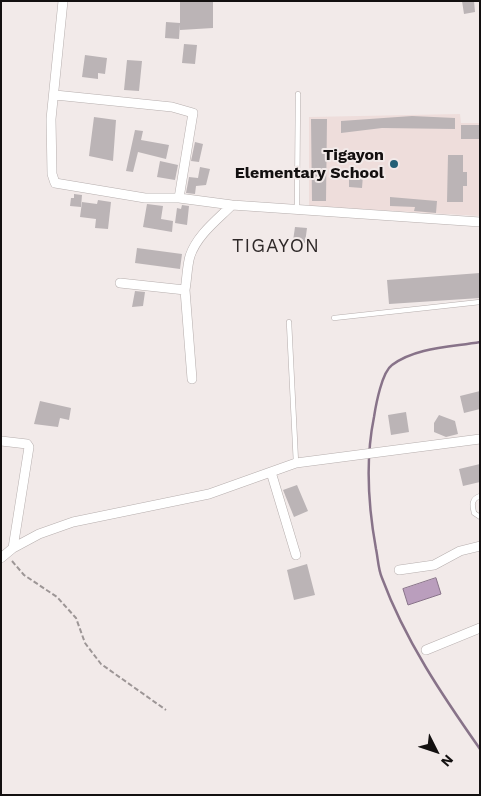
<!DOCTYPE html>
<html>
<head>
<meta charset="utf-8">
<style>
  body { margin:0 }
  #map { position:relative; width:481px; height:796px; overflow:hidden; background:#f2eae9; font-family:"Work Sans",sans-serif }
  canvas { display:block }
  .frame { position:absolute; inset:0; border:2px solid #131010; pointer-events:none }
  .north { position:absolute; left:411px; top:726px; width:50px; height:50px; -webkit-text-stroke:4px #f2eae9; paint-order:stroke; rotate:131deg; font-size:14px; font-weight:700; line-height:20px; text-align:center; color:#131010 }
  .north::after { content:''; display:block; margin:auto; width:18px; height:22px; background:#131010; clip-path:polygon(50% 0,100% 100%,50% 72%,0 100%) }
</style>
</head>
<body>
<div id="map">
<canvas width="481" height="796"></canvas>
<div class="frame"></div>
<div class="north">N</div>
</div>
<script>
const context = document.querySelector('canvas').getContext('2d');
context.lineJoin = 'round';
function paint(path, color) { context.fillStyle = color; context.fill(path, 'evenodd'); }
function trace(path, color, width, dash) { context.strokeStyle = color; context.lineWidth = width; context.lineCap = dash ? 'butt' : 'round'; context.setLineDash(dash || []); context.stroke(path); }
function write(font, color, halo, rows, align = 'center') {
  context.font = font + ' "Work Sans",sans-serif'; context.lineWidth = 4; context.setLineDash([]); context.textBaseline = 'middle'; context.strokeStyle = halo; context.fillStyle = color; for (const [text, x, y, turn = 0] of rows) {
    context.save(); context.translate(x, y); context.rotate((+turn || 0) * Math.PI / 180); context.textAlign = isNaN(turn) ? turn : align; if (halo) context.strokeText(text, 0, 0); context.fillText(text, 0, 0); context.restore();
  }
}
const built = new Path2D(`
  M460 114 461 123H480V216L309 206V117Z`);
const water = new Path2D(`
  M436 578 441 594 408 605 403 589Z`);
const stream = new Path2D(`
  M480 342C452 347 416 347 392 365 382 372 376 404 374 417 365 461 368 505 376 549 378 558 378 569 382 578 405 640 442 695 480 749`);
const building = new Path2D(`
  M180 1H213V28L180 30V24L179 39 165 38 166 22 180 23Z
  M462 1H474L475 12 464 14Z
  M184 44 197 45 195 64 182 63Z
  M85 55 107 58 105 74 98 73V79L82 77Z
  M127 60 142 61 139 91 124 90Z
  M412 116 455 118V129L382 128 341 133V121Z
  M94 117 116 120 113 161 89 156Z
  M311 119H327L326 201H312Z
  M461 125H480V139H461Z
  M135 130 143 131 141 140 169 145 166 159 138 152 133 172 126 171Z
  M195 142 203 144 199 162 191 161Z
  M448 155H463V172H467V186H463V202H447Z
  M160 161 178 165 175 180 157 177Z
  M200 167 210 169 206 185 196 186 195 194 186 193 189 177 198 178Z
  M349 175H363L362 188 349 187Z
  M74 194 82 195 81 207 70 206 71 198H74Z
  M390 197 437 201 436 213 414 211 415 207 390 206Z
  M98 200 111 202 108 229 95 228 96 219 80 217 82 202 97 204Z
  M147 204 163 206 161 219 173 221 172 232 143 227Z
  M182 205 189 206 187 225 175 223 177 208 181 209Z
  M295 227 307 228 305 243 293 241Z
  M137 248 182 254 180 269 135 263Z
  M480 273V298L389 304 387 280Z
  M135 291 145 292 143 306 132 307Z
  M480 391V409L464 413 460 396Z
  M40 401 71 408 69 420 60 418 58 427 34 424Z
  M406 412 409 432 391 435 388 415Z
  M439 415 455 421 458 434 446 437 434 432V423Z
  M480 464V482L463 486 459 469Z
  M297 485 308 511 294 517 283 490Z
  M307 564 315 595 294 600 287 570Z`);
const path = new Path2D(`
  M12 561 24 575 57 597 76 618 85 643 101 664 166 710`);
const lane = new Path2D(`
  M297 208 298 94
  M334 318 480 302
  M289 322 296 463
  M480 496C471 499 472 505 474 513L480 517`);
const street = new Path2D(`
  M63 1 51 119 52 174 55 183 145 198H179L232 205 480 222
  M55 95 172 107 193 113 179 198
  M120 283 185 290C187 279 187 266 190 256 197 235 217 220 232 205
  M185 290 192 379
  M1 441 27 444 29 447 13 548
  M271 472 296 555
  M1 558 13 548 39 534 73 522 209 494 296 463 480 439
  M399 570 434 565 460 551 480 546
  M426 650 480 628`);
const markers = [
  [394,164,5,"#236077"]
];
const poiNames = [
  ["Tigayon",384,155],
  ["Elementary School",384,173]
];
const quarterNames = [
  ["TIGAYON",276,246]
];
paint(built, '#eedddb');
paint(water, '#ba9ebd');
trace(water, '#887389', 1);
trace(stream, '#887389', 2.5);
paint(building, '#bbb4b6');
trace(lane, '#b6aead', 5.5);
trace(street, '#b6aead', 10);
trace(path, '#9d9696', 2, [5, 2.5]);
trace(lane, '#fff', 4.5);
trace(street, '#fff', 9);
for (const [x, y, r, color] of markers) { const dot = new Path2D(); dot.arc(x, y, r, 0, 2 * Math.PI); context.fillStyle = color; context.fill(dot); trace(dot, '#f2eae9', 2); }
write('bold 16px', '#131010', '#f2eae9', poiNames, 'right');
context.letterSpacing = '1px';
write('19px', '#2e2828', '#f2eae9', quarterNames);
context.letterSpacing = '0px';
</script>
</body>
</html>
